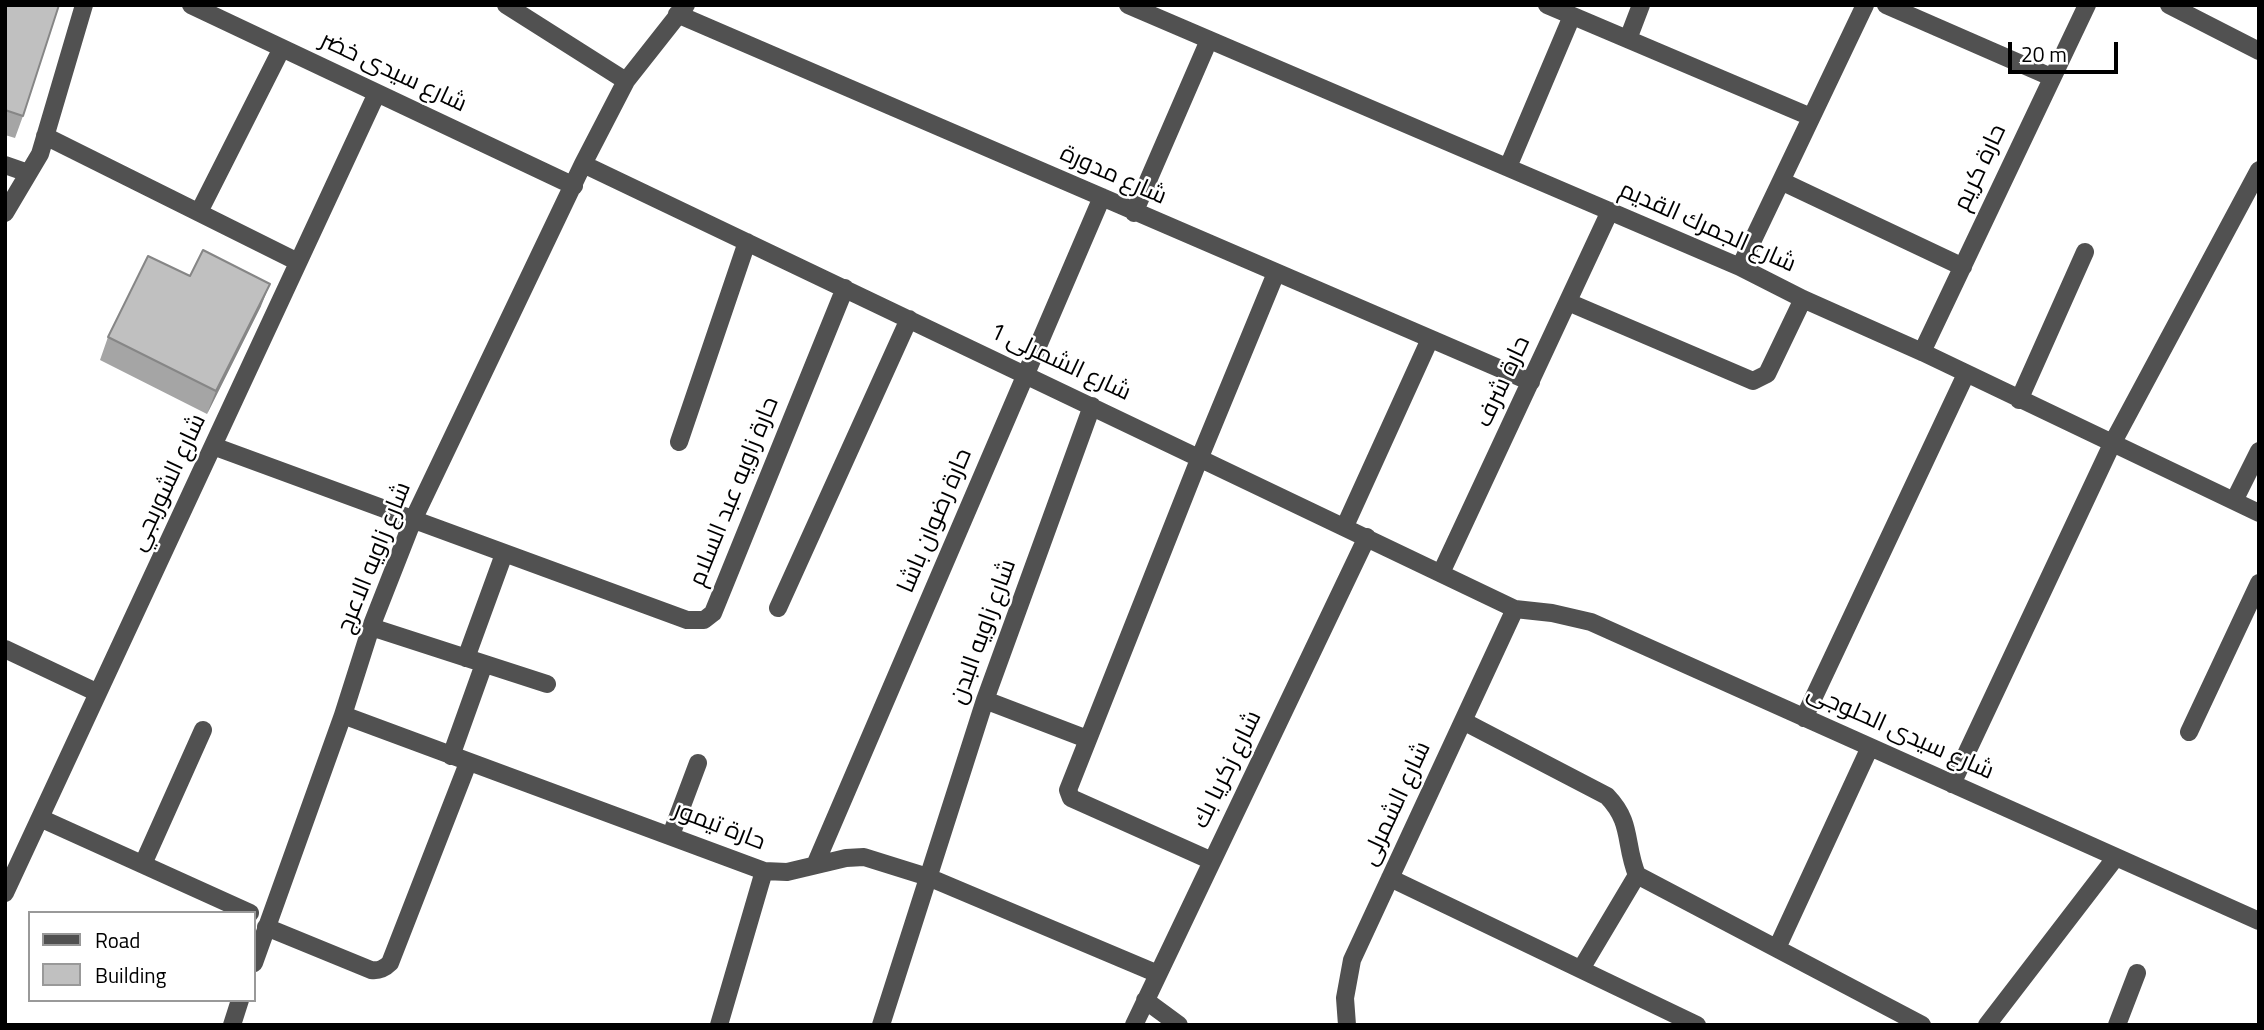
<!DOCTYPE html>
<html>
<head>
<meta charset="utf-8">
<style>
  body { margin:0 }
  #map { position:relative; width:2264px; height:1030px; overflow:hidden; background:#fff; font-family:"Titillium Web",sans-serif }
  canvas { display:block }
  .frame { position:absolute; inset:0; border:7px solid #000; pointer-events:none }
  .legend { position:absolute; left:28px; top:911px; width:228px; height:91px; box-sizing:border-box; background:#fff; border:2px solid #999; margin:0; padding:9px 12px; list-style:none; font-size:21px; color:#000 }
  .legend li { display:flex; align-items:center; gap:14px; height:35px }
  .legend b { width:35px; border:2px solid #999 }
  .scale { position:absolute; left:2008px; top:42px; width:110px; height:32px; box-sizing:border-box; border:4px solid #000; border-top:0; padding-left:9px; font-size:21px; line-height:24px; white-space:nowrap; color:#000; -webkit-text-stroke:5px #fff; paint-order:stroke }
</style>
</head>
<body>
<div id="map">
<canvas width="2264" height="1030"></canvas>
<div class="frame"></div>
<ul class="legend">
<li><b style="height:9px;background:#515151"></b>Road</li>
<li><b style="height:19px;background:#c0c0c0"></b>Building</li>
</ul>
<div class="scale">20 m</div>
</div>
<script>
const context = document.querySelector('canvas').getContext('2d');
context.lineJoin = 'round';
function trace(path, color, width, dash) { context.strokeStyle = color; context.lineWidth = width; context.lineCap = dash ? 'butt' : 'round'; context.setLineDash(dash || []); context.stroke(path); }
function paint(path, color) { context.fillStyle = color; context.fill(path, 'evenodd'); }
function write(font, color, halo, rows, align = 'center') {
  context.font = font + ' "Titillium Web",Cairo,sans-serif'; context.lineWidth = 5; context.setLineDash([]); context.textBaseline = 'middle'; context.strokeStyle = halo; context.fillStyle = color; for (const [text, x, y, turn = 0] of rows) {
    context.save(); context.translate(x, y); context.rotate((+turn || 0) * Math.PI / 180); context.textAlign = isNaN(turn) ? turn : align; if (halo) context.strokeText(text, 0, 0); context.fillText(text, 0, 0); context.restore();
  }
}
const minor = new Path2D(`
  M191 5 574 186
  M506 5 626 81
  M1128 5 1740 267 1803 299 1922 352 2259 513
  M1547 5 1811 117
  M1886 5 2051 77
  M2169 5 2259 51
  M677 14 1531 382
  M1628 39 1641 5
  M45 136 298 262
  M583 164 1515 609 1552 613 1591 622 2259 921
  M5 165 28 173
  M1508 167 1572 16
  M1781 181 1963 267
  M199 212 282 48
  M5 213 40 154 84 5
  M1134 213 1209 40
  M1740 267 1865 5
  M1568 302 1753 381 1767 374 1803 299
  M1922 352 2087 5
  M2019 400 2085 252
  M679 442 747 242
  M213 446 687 620H704L713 613 845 288
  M2234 501 2259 451
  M1345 526 1430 339
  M1441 573 1610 211
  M778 608 909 319
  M371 627 547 684
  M5 649 98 693
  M466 658 504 554
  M985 700 1087 739
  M343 715 764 871 787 872 846 858 864 857 928 877 1158 974
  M1804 718 1966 374
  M1463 721 1607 796C1633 823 1624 843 1637 875L1922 1025
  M2189 732 2259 583
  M451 756 484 664
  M1952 784 2112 444 2259 170
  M40 818 250 913
  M671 835 698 763
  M1212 861 1071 798 1068 790 1200 457 1276 273
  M143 864 203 730
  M815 865 1102 197
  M1390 878 1697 1025
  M5 893 377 93
  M266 927 371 970C379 971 384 969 390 963L468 763
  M1777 948 1870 747
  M254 963 343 715 371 627 413 520 583 164 626 81 686 5
  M1581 969 1637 875
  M1145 1000 1179 1025
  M232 1025 240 1000
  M719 1025 764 871
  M881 1025 985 700 1092 406
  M1134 1025 1367 537
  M1347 1025 1345 998 1352 960 1515 609
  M1987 1025 2116 857
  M2117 1025 2137 973`);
const wall = new Path2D(`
  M5 5 23 116 15 138 5 135Z
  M190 276 261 306 207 414 100 360 108 337Z`);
const shadedWall = new Path2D(`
  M270 284 261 306 207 414 216 391Z`);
const building = new Path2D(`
  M5 5H59L23 116 5 110Z
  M203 250 270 284 216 391 108 337 148 256 190 276Z`);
const streetNames = [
  ["شارع سيدى خضر",393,73,25],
  ["حارة كريم",1981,168,-65],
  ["شارع مدورة",1113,176,24],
  ["شارع الجمرك القديم",1707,228,24],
  ["شارع الشمرلى 1",1060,363,25],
  ["حارة شرف",1504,382,-65],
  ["شارع الشوربجي",169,483,-65],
  ["حارة زاويه عبد السلام",735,492,-68],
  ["حارة رضوان باشا",936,521,-67],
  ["شارع زاويه الاعرج",375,558,-68],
  ["شارع زاويه البدن",984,632,-70],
  ["شارع سيدى الحلوجى",1900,733,24],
  ["شارع زكريا بك",1228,770,-64],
  ["شارع الشمرلى",1397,804,-65],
  ["حارة تيمور",719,827,21]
];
trace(minor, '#515151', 18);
paint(wall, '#a5a5a5');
paint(shadedWall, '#868686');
paint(building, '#c0c0c0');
trace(building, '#868686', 2);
write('24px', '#000', '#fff', streetNames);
</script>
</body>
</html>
